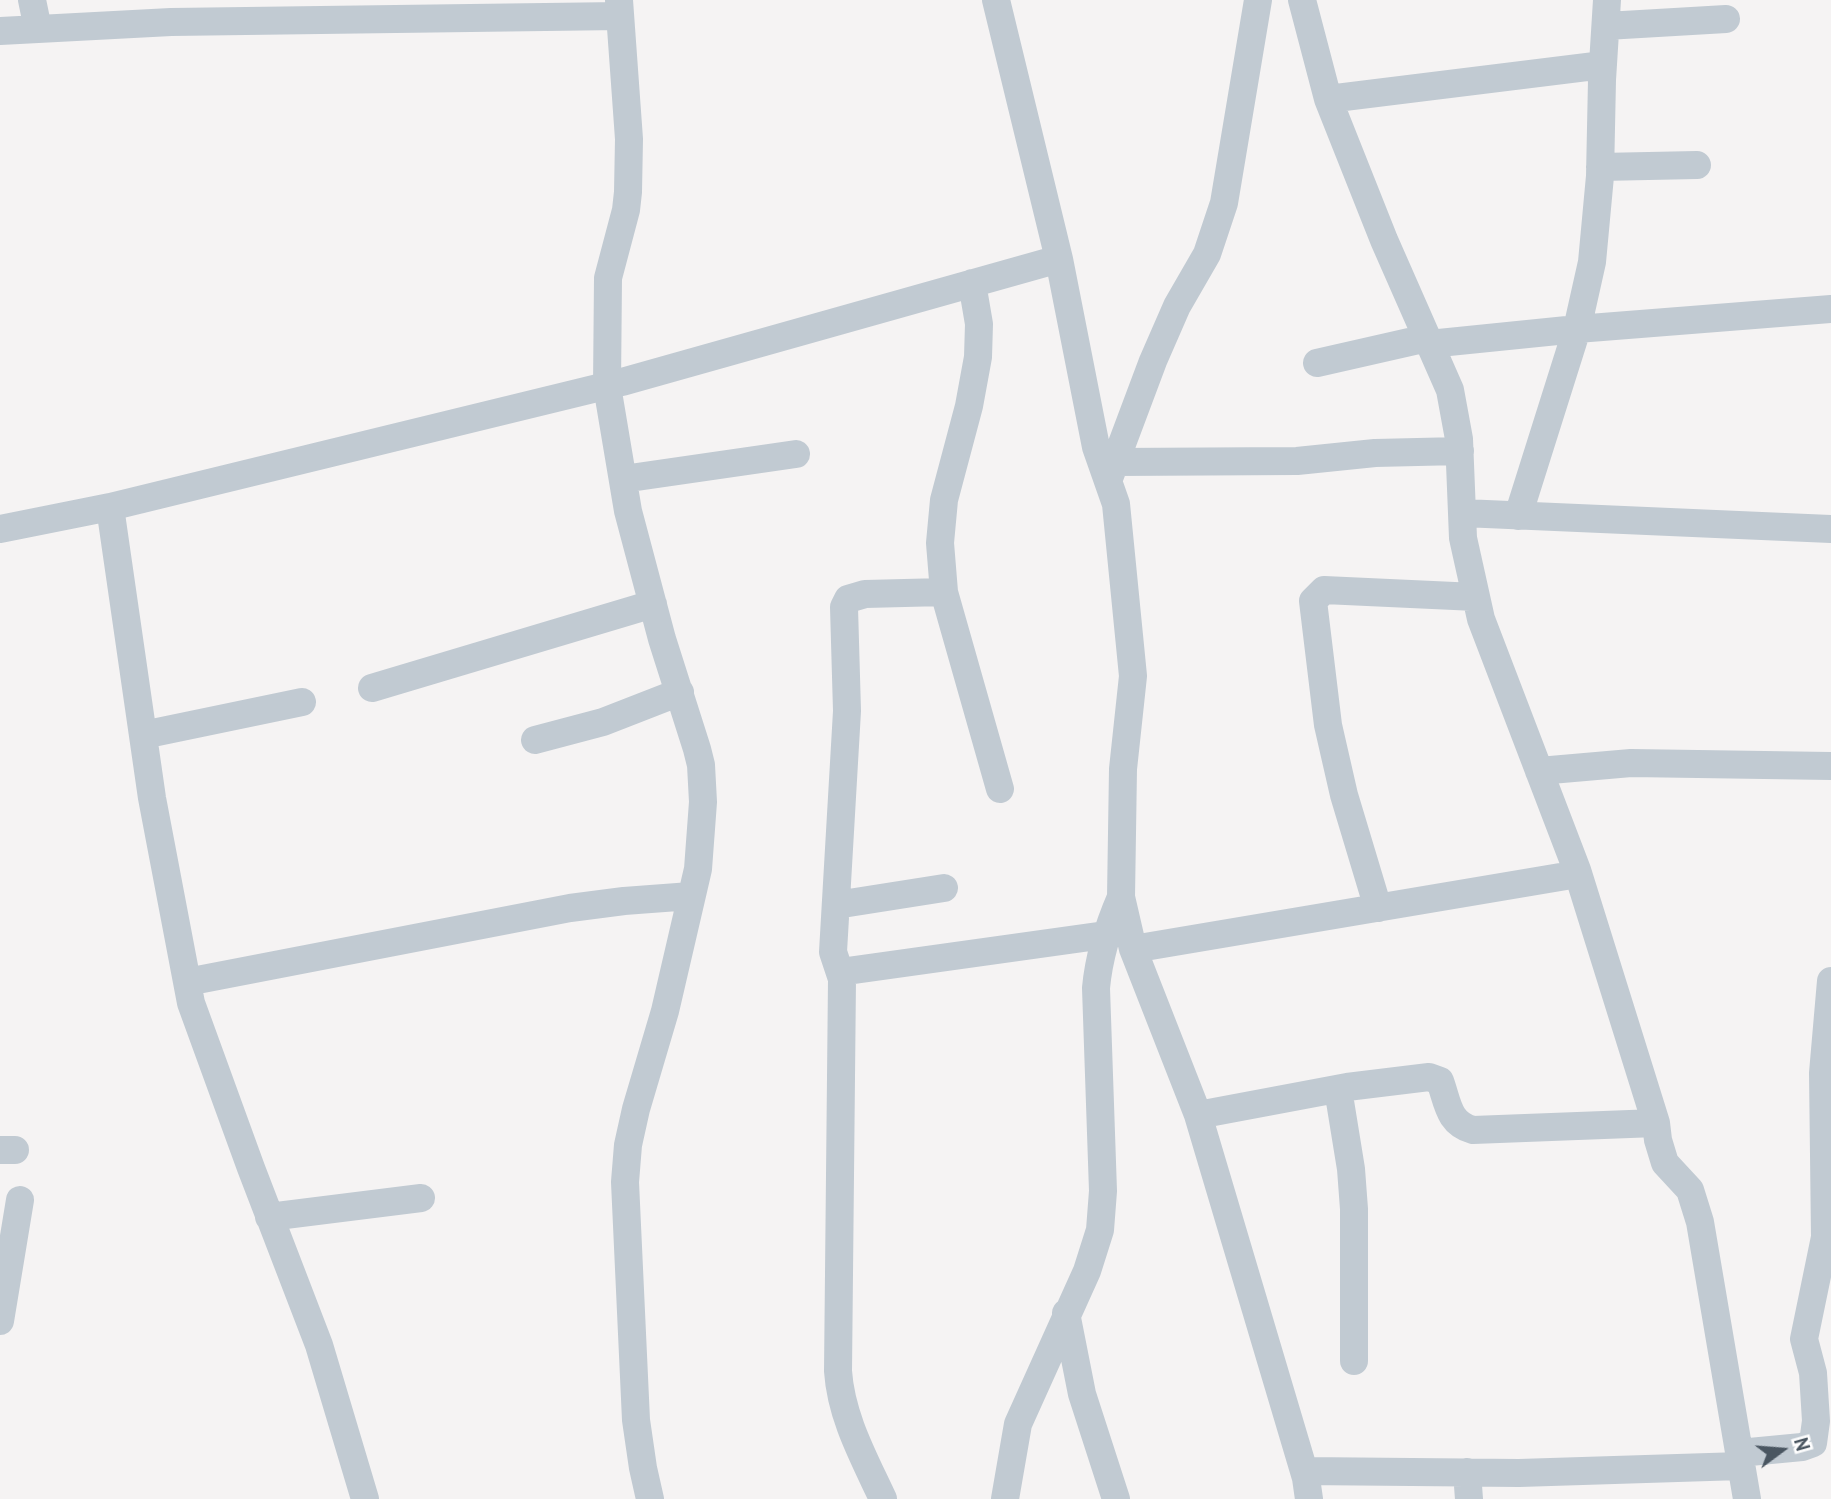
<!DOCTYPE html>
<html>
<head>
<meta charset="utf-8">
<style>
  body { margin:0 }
  #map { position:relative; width:1831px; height:1499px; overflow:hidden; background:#f5f3f3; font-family:"PT Sans",sans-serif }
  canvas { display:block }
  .north { position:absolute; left:1747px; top:1415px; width:70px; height:70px; -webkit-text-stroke:5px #fff; paint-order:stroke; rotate:74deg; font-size:19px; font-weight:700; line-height:28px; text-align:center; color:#4a5661 }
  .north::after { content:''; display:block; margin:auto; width:24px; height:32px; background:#4a5661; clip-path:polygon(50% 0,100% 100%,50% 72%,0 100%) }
</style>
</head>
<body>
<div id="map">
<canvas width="1831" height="1499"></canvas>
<div class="north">N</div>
</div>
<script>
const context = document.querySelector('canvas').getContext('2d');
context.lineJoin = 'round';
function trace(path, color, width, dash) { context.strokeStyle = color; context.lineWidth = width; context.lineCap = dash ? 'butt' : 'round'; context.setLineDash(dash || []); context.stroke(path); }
const minor = new Path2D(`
  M32 0 38 29
  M619 0 629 139 628 192 626 210 608 278 607 386 628 511 662 639 697 749 701 765 703 802 698 869 665 1011 636 1109 628 1145 625 1182 636 1420 643 1468 650 1499
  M996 0 1059 259 1096 447 1116 504 1133 676 1123 769 1121 897 1133 949 1198 1115 1306 1478 1309 1499
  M1302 0 1328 99 1384 240 1450 390 1459 439 1463 538 1481 619 1577 870 1656 1123 1658 1140 1665 1163 1690 1190 1700 1222 1747 1499
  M1606 26 1726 19
  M0 31 171 22 620 16
  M1328 99 1603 65
  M1600 167 1697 165
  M972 283 979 324 978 357 969 406 944 500 940 543 944 592 1000 789
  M1429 344 1577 329 1831 309
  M1317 363 1427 338
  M1115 462 1297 461 1375 453 1460 451
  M623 479 796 454
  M1108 481 1153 361 1177 306 1207 254 1224 203 1258 0
  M110 507 152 798 191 1003 251 1168 319 1345 365 1499
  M1463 513 1831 529
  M1518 516 1577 329 1592 262 1600 176 1602 80 1607 0
  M0 529 110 507 622 382 1059 259
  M372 688 653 604
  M143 735 302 702
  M535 740 603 722 680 692
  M1539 771 1631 763 1831 766
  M836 905 944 888
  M1378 908 1344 795 1328 725 1313 601 1324 590 1476 597
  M1133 949 1578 874
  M840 972 1105 935
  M187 982 570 908 624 901 691 896
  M1338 1089 1351 1169 1354 1209V1361
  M1198 1115 1347 1087 1429 1077 1440 1081C1448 1103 1448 1123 1473 1130L1656 1123
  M0 1150H15
  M269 1217 421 1198
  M1066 1313 1082 1394 1116 1499
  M0 1321 20 1200
  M1739 1453 1802 1447 1813 1443 1816 1421 1813 1373 1804 1339 1825 1237 1823 1073 1831 981
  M1304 1471 1519 1473 1741 1466
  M1467 1472 1469 1499
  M883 1499C864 1458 841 1417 838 1371L842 979 833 952 847 711 844 607 848 599 865 594 944 592
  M1005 1499 1018 1424 1087 1271 1100 1230 1103 1191 1096 988C1099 955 1108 927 1121 897`);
trace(minor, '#c1cad2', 28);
</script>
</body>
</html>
